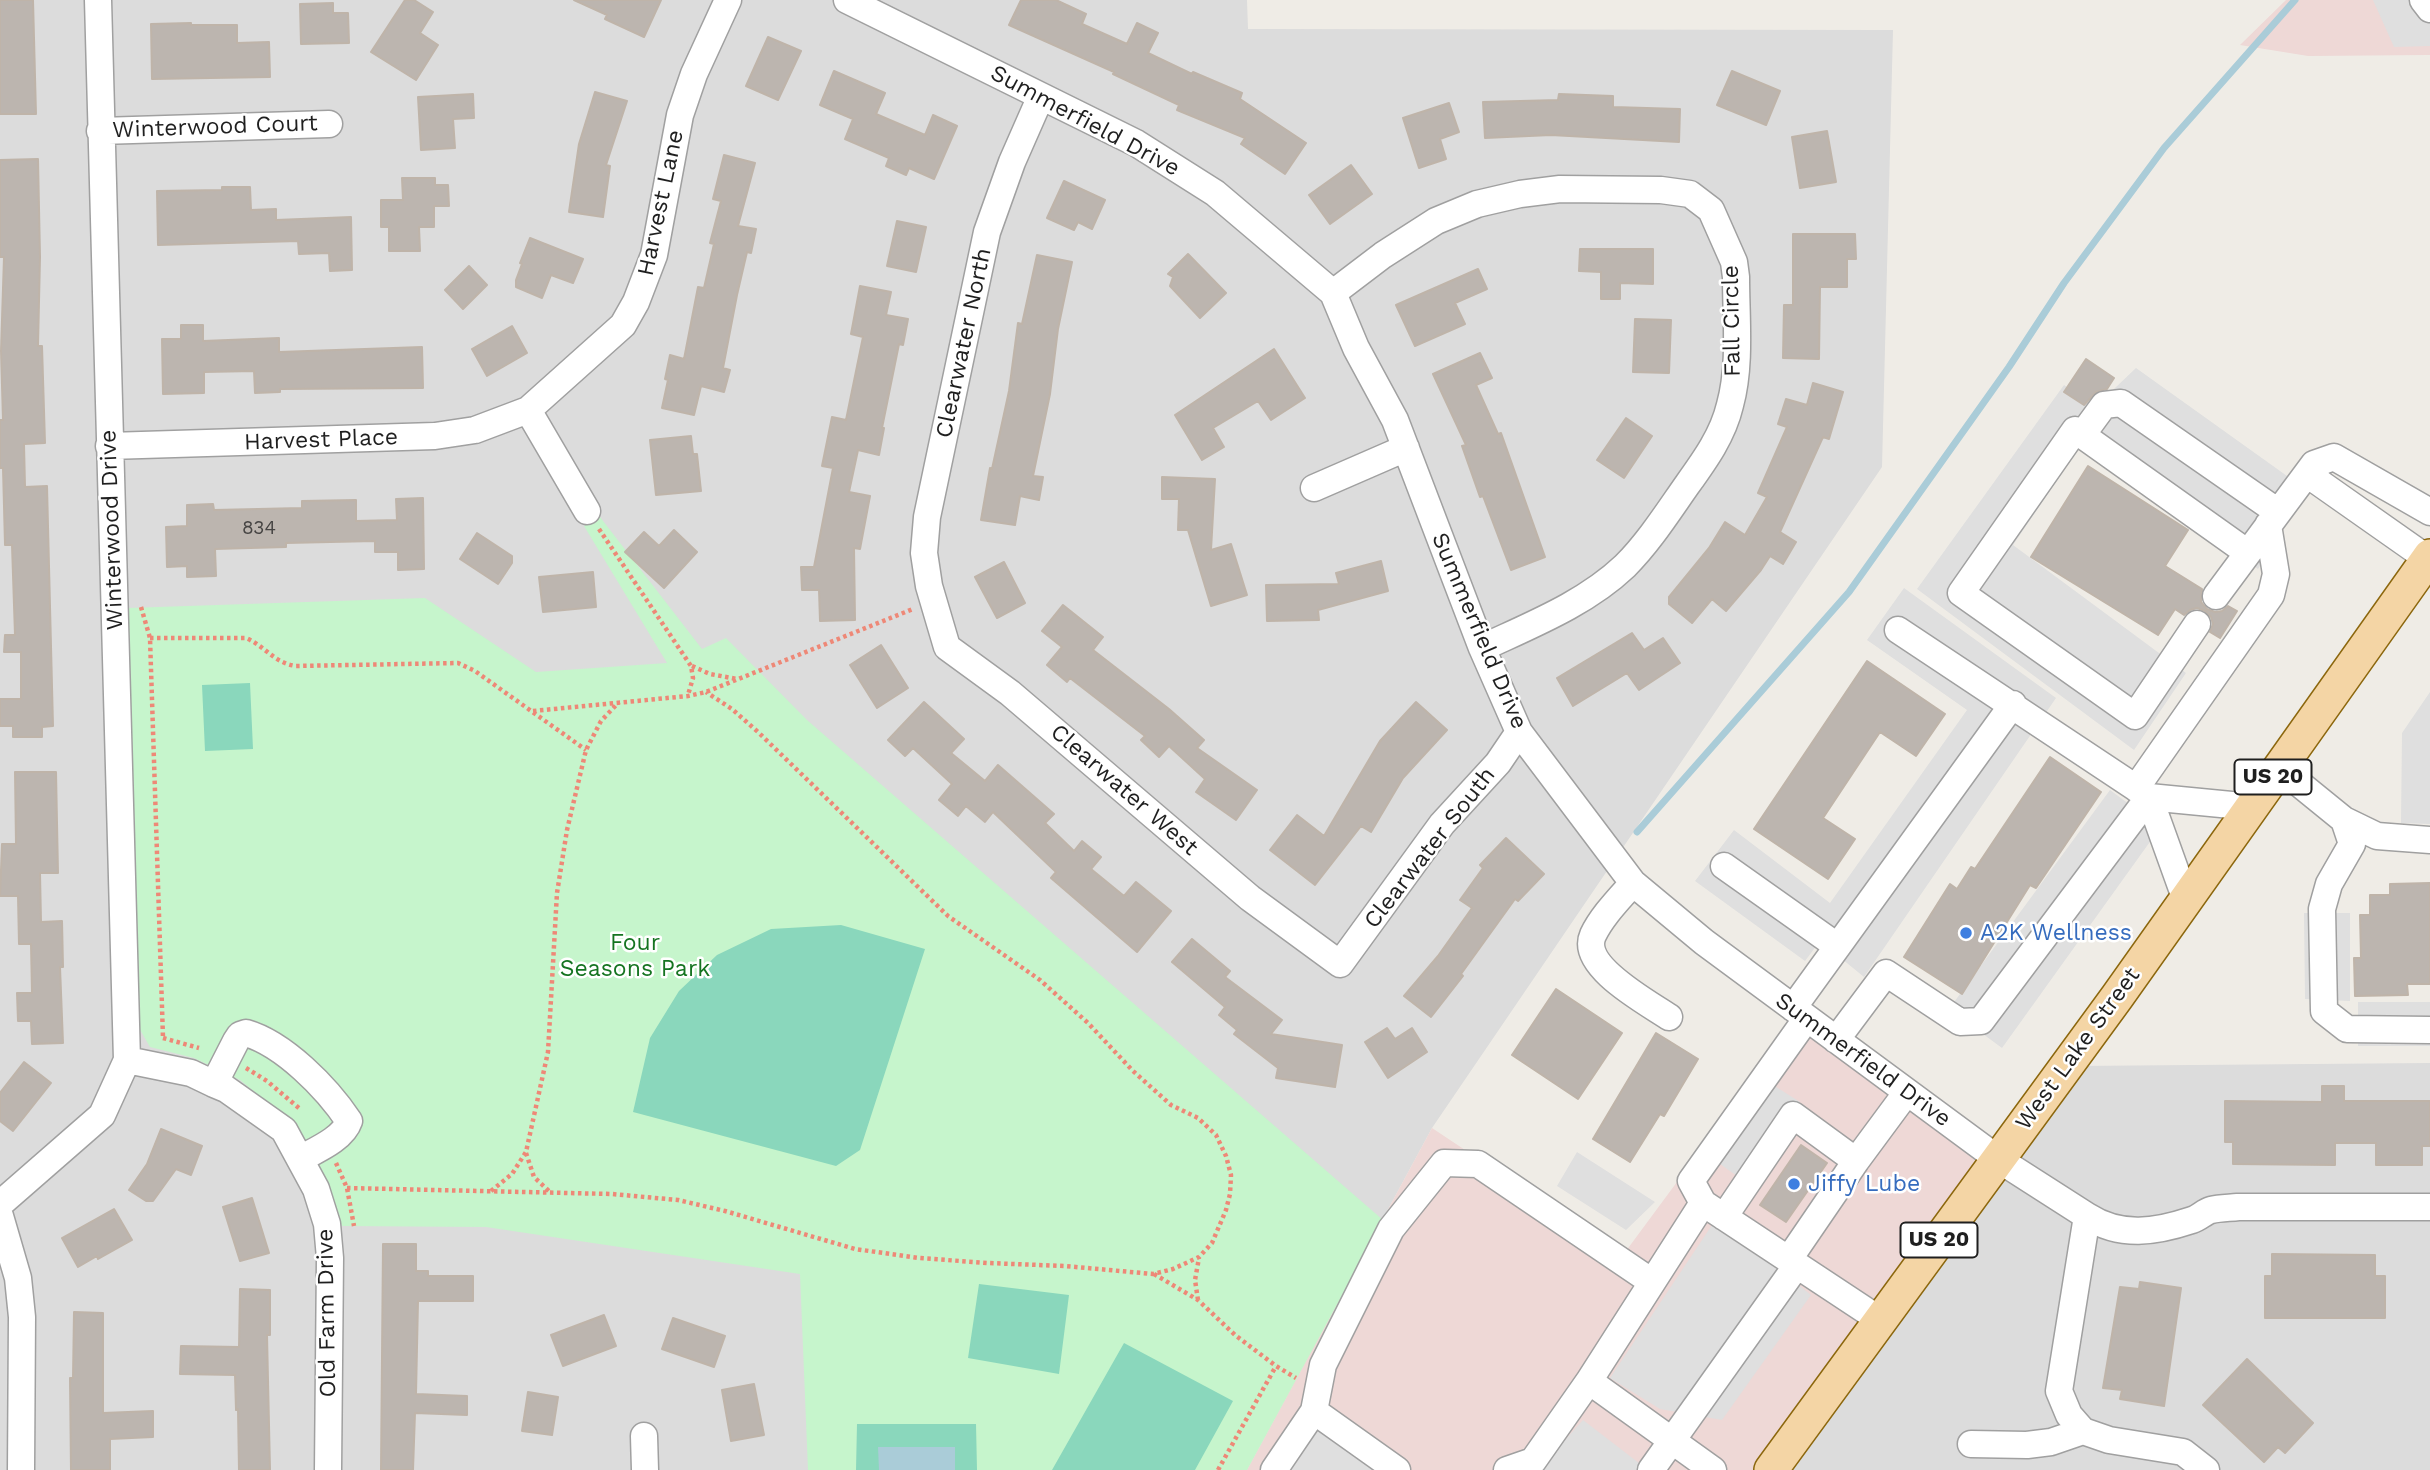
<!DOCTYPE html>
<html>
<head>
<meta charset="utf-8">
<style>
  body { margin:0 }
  canvas { display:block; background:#efece6 }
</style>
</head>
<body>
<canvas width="2430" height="1470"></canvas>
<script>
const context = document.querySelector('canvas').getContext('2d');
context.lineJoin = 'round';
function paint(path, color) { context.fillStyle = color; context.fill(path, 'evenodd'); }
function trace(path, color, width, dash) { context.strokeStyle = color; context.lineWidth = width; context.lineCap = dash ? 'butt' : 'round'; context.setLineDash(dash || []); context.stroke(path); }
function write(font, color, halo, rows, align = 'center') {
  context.font = font + ' "Work Sans",sans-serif'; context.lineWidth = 5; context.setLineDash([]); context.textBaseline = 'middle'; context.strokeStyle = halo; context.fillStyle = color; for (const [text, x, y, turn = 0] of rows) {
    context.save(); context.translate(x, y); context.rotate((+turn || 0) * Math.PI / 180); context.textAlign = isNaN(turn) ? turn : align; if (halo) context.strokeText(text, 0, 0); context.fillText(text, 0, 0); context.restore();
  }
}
const residential = new Path2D(`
  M0 0H1247L1248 29 1893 30 1882 467 1432 1128 1247 1470H0Z
  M2430 1063V1470H1782L2075 1066Z`);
const commercial = new Path2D(`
  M2286 0H2430V55L2308 56 2240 45Z
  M1796 1021 1987 1161 1761 1470H1247L1432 1128 1623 1255Z`);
const park = new Path2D(`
  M600 517 702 649 726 638 807 720 1383 1220 1247 1470H808L800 1274 486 1227 342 1226 317 1159 286 1118 240 1080 194 1058 150 1047 139 1028 128 608 425 598 536 672 667 663 584 526Z`);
const pitch = new Path2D(`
  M250 683 253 749 205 751 202 685Z
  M841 925 925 949 860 1150 836 1166 633 1112 650 1038 679 991 717 955 771 929Z
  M979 1284 1069 1295 1059 1374 968 1358Z
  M1124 1343 1233 1401 1195 1470H1052Z
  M857 1424H976L977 1470H856Z`);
const parking = new Path2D(`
  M2373 0H2430V46L2394 47Z
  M2136 368 2308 491 2258 569 2084 441 2013 545 2186 673 2134 750 1917 589 2064 385 2095 407Z
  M1904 588 2056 698 1864 977 1820 941 1805 961 1695 881 1734 830 1830 903 1967 710 1867 640Z
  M2430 692V824L2401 823 2402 733Z
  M2110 790 2145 816 2157 832 2002 1048 1949 1009Z
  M2304 913H2350V1001L2305 999Z
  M2358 1002H2430V1046H2358Z
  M1773 1085 1800 1102 1744 1181 1720 1164Z
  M1577 1152 1655 1202 1626 1230 1557 1186Z
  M1716 1219 1811 1295 1722 1420 1660 1409 1610 1378Z
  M1327 1410 1405 1470H1284Z
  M1583 1420 1648 1470H1538Z`);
const water = new Path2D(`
  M878 1447H955V1470H879Z`);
const stream = new Path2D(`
  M1637 832 1849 592 2009 367 2064 283 2164 148 2295 0`);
const building = new Path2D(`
  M0 0H33L36 114H0Z
  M405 0H414L433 12 420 33 438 45 416 80 371 52Z
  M574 0H661L644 37 605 19 607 15Z
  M1021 0H1056L1086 14 1082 24 1127 44 1137 23 1158 33 1148 53 1192 74 1193 72 1242 93 1240 99 1306 143 1285 174 1241 144 1245 138 1177 110 1179 105 1113 74 1114 72 1009 25Z
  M333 3V13H348L349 43 301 44 300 4Z
  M191 23V25H237V43L269 42 270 77 152 79 151 24Z
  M768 37 801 51 778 100 746 86Z
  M834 71 885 93 876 114 925 135 933 115 957 126 934 179 909 168 906 175 886 166 889 158 845 139 853 119 820 105Z
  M1732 71 1780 91 1766 125 1717 105Z
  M595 92 627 101 606 165 610 166 603 217 569 212 579 144Z
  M473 94 474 118 453 119 455 148 421 150 418 97Z
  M1559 94 1613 96V107L1680 109 1679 142 1551 135 1485 138 1483 102 1558 100Z
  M1449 103 1459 132 1440 139 1446 159 1419 168 1403 118Z
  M1827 131 1836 182 1800 188 1792 137Z
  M724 155 755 163 738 226 756 229 751 253 747 252 737 295 723 368 730 370 724 392 701 386 694 415 662 408 668 380 665 379 670 355 684 359 698 287 704 288 714 244 710 243 721 201 713 199Z
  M38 159 40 257 38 346H42L45 443 24 444 25 487 47 486 53 726 42 727V737H13V726H0V699H21V652H4L5 635H15L12 545H5L3 468H0V420H3L1 351 4 257H0V160Z
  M1351 165 1372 194 1330 224 1309 195Z
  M402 178H435V185H448L449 206H434V227H419L420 251H389V227H381V200H403Z
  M1064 181 1105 200 1092 229 1078 222 1074 230 1047 218Z
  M222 187H250L251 210 276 209V220L351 217 352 270 330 271 329 253 299 254 298 241 158 245 157 191 222 190Z
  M897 221 926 227 916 272 887 266Z
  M1793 234H1855L1856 259H1847V287H1820L1819 359 1783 358 1784 305H1793Z
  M530 238 583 259 573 283 551 275 542 298 516 287V280L522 264 520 263Z
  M1580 249H1653V284L1620 283V299H1601V272L1579 271Z
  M1188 254 1226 293 1200 318 1170 286 1173 277 1168 274Z
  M1037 255 1072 262 1058 329 1050 394 1033 476 1043 477 1039 500 1020 496 1015 525 981 520 990 468 992 469 1009 391 1018 323 1022 324Z
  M469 266 487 285 463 309 445 290Z
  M1478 269 1487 289 1455 303 1465 324 1415 346 1396 305Z
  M860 286 891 292 886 315 908 319 903 345 899 344 882 428H884L879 455 858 450 849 492 870 496 860 549 854 548 855 620 820 621 819 590H802L801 567H814L833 468 822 466 832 417 846 420 863 337 851 334Z
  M1635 319 1671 320 1669 373 1633 372Z
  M181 325H203V341L279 338V352L422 347 423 388 280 389V392L255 393 254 371 204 372V393L163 394 162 339H181Z
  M512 326 527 353 487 376 472 349Z
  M1274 349 1305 398 1271 420 1258 401 1213 428 1224 447 1202 460 1175 415Z
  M1480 353 1492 378 1476 385 1498 434 1501 433 1545 557 1511 570 1483 496 1480 497 1462 446 1466 445 1433 374Z
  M2086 359 2114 378 2107 389 2096 392 2084 405 2064 392Z
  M1813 383 1843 392 1829 439 1823 437 1780 532 1796 542 1783 564 1770 556 1761 570 1726 611 1712 599 1692 623 1669 604V597L1709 548 1725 522 1745 535 1767 497 1758 493 1787 427 1778 424 1786 399 1807 405Z
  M1626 418 1652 436 1624 478 1597 460Z
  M691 436 693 454H697L701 491 656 495 650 440Z
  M2088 466 2188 530 2165 566 2202 589 2201 602 2207 609 2215 612 2222 611 2228 606 2237 611 2220 638 2210 632 2213 624 2211 617 2205 611 2197 608 2190 610 2184 615 2175 609 2158 635 2031 557Z
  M1162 477 1215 479 1211 550 1231 544 1247 595 1211 606 1188 530H1178L1179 499H1162Z
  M423 498 424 569 398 570V552H375V541L286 543V547L215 549 216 576 187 577V566L167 567 166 527 187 526V505L213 504 214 510 302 508V501L356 500V521L397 520 396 499Z
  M674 530 697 552 664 588 625 552 644 532 659 546Z
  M477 533 512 556V563L498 584 460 559Z
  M1381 561 1388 591 1318 610 1319 620 1267 621 1266 585 1339 584 1336 573Z
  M1004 562 1025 603 997 618 975 577Z
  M593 572 596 607 543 612 539 577Z
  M1063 605 1103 637 1093 650 1169 709 1204 740 1197 748 1257 790 1236 820 1196 792 1205 779 1169 746 1159 757 1141 740 1145 736 1070 678 1067 682 1047 665 1062 647 1042 631Z
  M1632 633 1644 650 1663 638 1680 663 1639 690 1627 673 1573 706 1557 678Z
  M881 645 908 688 877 708 850 665Z
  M1867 661 1945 714 1916 756 1880 732 1823 818 1855 839 1828 879 1754 829Z
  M924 702 964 739 951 753 985 781 998 765 1054 814 1045 823 1074 851 1082 841 1101 857 1091 869 1124 896 1136 882 1171 911 1137 952 1051 878 1056 872 993 812 985 822 966 806 958 816 939 800 952 784 913 748 905 756 888 740Z
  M1416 702 1447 730 1403 778 1371 832 1361 826 1315 885 1270 850 1297 815 1324 836 1380 741Z
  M2050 757 2101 792 2036 888 2030 885 1962 994 1904 957 1950 884 1957 889 1971 867 1975 869Z
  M15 772H56L58 873H40L41 922 62 921 63 967H60L63 1043 32 1044 31 1021H18L17 993H32L31 944H19L18 896H0L2 844H16Z
  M1506 838 1544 874 1518 901 1515 899 1461 974 1463 976 1431 1017 1404 996 1438 956 1472 908 1460 900 1483 868 1480 865Z
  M2430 883V984H2407L2408 995 2355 996 2354 958H2361L2360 915H2370V895H2390V884Z
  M1192 939 1230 971 1225 977 1282 1020 1271 1034 1342 1045 1335 1087 1276 1078 1278 1068 1234 1034 1237 1030 1219 1015 1225 1007 1172 962Z
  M1556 989 1622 1033 1578 1099 1512 1055Z
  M1387 1028 1395 1039 1412 1028 1427 1052 1388 1078 1365 1042Z
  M1656 1033 1698 1059 1664 1116 1660 1114 1630 1162 1593 1139Z
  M24 1062 51 1083 13 1131 0 1121V1093Z
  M2322 1086H2344V1101H2430V1146H2422V1165H2376V1143H2335V1165L2233 1164V1142H2225V1101L2322 1102Z
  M161 1129 202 1146 191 1175 176 1169 153 1201H146L129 1190 147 1164Z
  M1801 1145 1827 1163 1786 1222 1760 1205Z
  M252 1198 269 1253 240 1261 223 1207Z
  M114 1209 132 1240 98 1259 97 1256 78 1267 62 1238Z
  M383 1244H416V1271H428V1276H473V1301H418L416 1394 467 1396V1415L415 1413 413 1470H381Z
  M2272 1254 2375 1255V1276H2385V1318H2265V1276H2272Z
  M2140 1282 2181 1288 2164 1406 2120 1399 2122 1390 2103 1388 2120 1287 2139 1289Z
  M240 1289 270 1290V1335H267L270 1470H239L238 1409 236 1410 235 1375 180 1374 181 1346 239 1347Z
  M74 1312 103 1313V1413L153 1411V1437L110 1439V1470H71L70 1378H73Z
  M604 1315 616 1346 563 1366 551 1335Z
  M673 1318 725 1336 714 1367 662 1349Z
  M2247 1359 2313 1423 2285 1453 2278 1447 2264 1462 2203 1405Z
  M754 1384 764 1435 731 1441 722 1390Z
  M528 1392 558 1397 552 1435 522 1431Z`);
const path = new Path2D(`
  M599 529 691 666 693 678 688 695
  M141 607 150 638 163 1038
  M150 638H246C265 646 274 663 296 666L458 663 475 671 586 750
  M692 666 710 674 737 679
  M533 711 688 696 706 692 913 609
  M163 1038 199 1048
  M246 1068 267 1081 300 1109
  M526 1153 534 1177 550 1192
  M336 1163 347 1188 354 1226
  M347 1188 612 1194 678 1200 725 1211 855 1249 919 1258 988 1263 1065 1266 1153 1274 1173 1269 1199 1257 1212 1243 1226 1210 1230 1194 1231 1175 1226 1156 1216 1135 1198 1118 1171 1105 1133 1071 1088 1023 1040 980 948 916 758 732 732 709 706 692
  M491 1191 512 1174 526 1152 548 1052 557 893 567 830 586 750 601 721 619 702
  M1154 1274 1198 1300 1235 1335 1276 1366 1296 1378
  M1198 1300 1195 1280 1199 1258
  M1218 1470 1276 1366`);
const minor = new Path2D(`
  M847 0 1136 143 1215 193 1333 293 1356 348 1395 420 1482 648 1519 732 1633 883 1704 942 1998 1159 2087 1216 2059 1391 2069 1415 2083 1431 2109 1440 2183 1452 2206 1470
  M2423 0 2430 9
  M1041 96 1012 162 987 232 927 517 924 553 929 586 947 647 1010 693 1250 898 1340 964 1442 824 1498 763 1519 732
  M100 131 329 124
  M1333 293 1383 255 1436 221 1477 204 1520 194 1560 189 1661 190 1690 194 1711 210 1734 262 1736 277C1736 319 1741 365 1730 405 1723 435 1705 460 1687 485 1668 512 1649 542 1625 566 1585 604 1531 625 1482 648
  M528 410 587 511
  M2082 435 2104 405 2121 403 2278 512
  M109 446 435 436 475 430 528 410 623 325 636 302 654 255 680 115 694 74 728 0
  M2314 464 2317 481 2428 559
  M1314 488 1406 448
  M2216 596 2314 464 2334 457 2430 512
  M2197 624 2135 716 1961 593 2075 430 2248 553
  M1898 630 2136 788
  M2280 768 2344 820 2352 844 2329 884 2322 909 2324 1011 2347 1029 2430 1030
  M2149 797 2186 900
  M2252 807 2149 797 2136 788 2271 595 2276 574 2268 525
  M2344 820 2377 836 2430 840
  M1724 866 1837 946
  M1633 883C1619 899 1602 916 1593 935 1579 966 1647 1002 1669 1017
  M1793 1008 2013 704
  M1836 1040 1886 973 1960 1022 1981 1021 2149 797
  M127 1060 191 1073 214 1084 226 1089 284 1130 316 1189 327 1224 330 1258 328 1470
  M214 1084 236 1041 240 1035 246 1033C284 1044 327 1088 349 1121 343 1139 316 1150 300 1159
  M1703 1203 1691 1181 1807 1018
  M0 1204 102 1115 127 1060 98 0
  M0 1216 18 1278 22 1317 21 1470
  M2087 1216C2121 1238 2156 1232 2192 1220 2199 1218 2204 1212 2211 1210 2220 1208 2230 1208 2238 1207H2430
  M1724 1217 1793 1115 1856 1161
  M1789 1259 1856 1161 1907 1092
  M1589 1381 1703 1203 1880 1320
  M1314 1411 1323 1365 1391 1229 1444 1163 1478 1164 1652 1282
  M644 1436 645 1470
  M1971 1444 2027 1445 2051 1442 2083 1431
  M1274 1470 1314 1411 1397 1470
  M1507 1470 1533 1461 1589 1381 1713 1470
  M1651 1470 1797 1265`);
const major = new Path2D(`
  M1771 1470 2117 997 2430 556`);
const markers = [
  [1966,933,7,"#3f7fe0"],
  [1794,1184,7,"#3f7fe0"]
];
const numberNames = [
  ["834",259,528]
];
const shields = [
  [2273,777,77],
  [1939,1240,77]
];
const shieldNames = [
  ["US 20",2273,777],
  ["US 20",1939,1240]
];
const streetNames = [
  ["Summerfield Drive",1085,121,28],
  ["Winterwood Court",215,127,-2],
  ["Harvest Lane",661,203,-78],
  ["Fall Circle",1732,321,-91],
  ["Clearwater North",964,343,-78],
  ["Harvest Place",321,440,-2],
  ["Winterwood Drive",112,530,-92],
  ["Summerfield Drive",1479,631,67],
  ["Clearwater West",1124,790,41],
  ["Clearwater South",1430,848,-52],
  ["West Lake Street",2078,1049,-54],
  ["Summerfield Drive",1863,1060,36],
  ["Old Farm Drive",327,1313,-91]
];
const shopNames = [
  ["A2K Wellness",1980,933],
  ["Jiffy Lube",1808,1184]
];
const parkNames = [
  ["Four",635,943],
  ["Seasons Park",635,969]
];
paint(residential, '#dcdcdc');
paint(commercial, '#eed8d6');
paint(park, '#c6f5cc');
paint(pitch, '#8ad7bc');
paint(parking, '#dfdfdf');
paint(water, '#aaccd8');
trace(stream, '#aaccd8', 7);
paint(building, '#bcb5af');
trace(building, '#bfb4a9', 2);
trace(minor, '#a0a0a0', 29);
trace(major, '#8c670d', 36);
trace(path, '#e87', 4.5, [3.5, 3.5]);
trace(minor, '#fff', 26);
trace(major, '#f4d5a5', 33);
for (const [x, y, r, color] of markers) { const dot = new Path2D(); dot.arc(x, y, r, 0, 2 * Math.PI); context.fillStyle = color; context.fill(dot); trace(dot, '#fff', 2.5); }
write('19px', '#464443', null, numberNames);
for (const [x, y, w] of shields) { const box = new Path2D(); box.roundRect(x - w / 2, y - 17.5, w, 35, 5); context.fillStyle = '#fff'; context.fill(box); trace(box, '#1f1f1f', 2); }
write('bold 21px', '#1f1f1f', null, shieldNames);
write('23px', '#1f1f1f', '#fff', streetNames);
write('23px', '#366cbe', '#fff', shopNames, 'left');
write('23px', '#157421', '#fff', parkNames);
</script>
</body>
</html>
